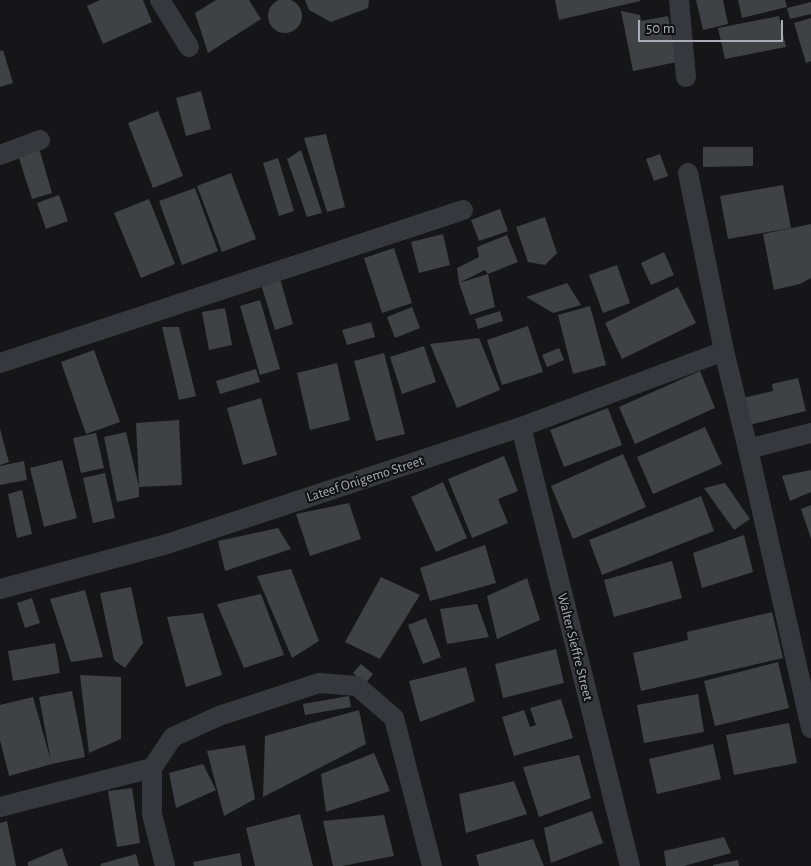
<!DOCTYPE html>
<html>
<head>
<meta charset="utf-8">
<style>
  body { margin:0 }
  #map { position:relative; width:811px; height:866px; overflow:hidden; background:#161618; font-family:"Alegreya Sans",sans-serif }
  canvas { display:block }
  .scale { position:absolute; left:638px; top:20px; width:145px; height:22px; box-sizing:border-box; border:2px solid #a8adb8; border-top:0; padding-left:6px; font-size:15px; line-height:18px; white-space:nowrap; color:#a8adb8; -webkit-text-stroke:4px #111113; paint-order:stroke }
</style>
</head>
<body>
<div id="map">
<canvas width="811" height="866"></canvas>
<div class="scale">50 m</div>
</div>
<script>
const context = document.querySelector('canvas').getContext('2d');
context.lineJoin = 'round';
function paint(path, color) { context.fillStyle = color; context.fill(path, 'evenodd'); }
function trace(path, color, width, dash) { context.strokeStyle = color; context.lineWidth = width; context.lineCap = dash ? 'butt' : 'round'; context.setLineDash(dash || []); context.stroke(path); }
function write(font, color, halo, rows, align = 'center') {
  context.font = font + ' "Alegreya Sans",sans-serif'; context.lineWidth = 4; context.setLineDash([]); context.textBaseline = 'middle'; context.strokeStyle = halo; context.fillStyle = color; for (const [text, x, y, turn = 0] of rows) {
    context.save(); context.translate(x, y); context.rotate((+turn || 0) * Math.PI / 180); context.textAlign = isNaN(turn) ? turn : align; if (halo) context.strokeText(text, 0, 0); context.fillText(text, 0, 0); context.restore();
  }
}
const building = new Path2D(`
  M268 16a17 17 0 1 1 34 0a17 17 0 1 1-34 0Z
  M100 0H143L152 22 103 44 87 6Z
  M216 0H249L261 19 208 53 195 13Z
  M305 0H369L368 8 331 22 309 10Z
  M555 0H640V1L559 20Z
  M696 0H723L728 24 703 30Z
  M738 0H785L787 7 742 18Z
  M811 2V14L790 19 787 8Z
  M621 11 640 15 641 21 668 16 677 62 633 71Z
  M779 16 786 47 725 59 718 28Z
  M811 18V61L806 63 794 23Z
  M3 50 13 83 0 87V51Z
  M201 91 211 129 186 136 176 98Z
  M158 111 183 176 153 188 128 123Z
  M326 134 345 207 327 212 304 138Z
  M703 147H753V166L703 167Z
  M39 148 52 193 32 199 18 155Z
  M301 150 322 213 307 217 287 159Z
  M660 154 668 176 654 181 646 159Z
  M278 158 294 211 279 216 263 163Z
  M231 173 256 239 222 252 197 186Z
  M783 185 791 228 728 239 720 196Z
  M195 188 218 251 182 265 159 201Z
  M59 195 68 221 46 229 37 203Z
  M149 199 175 264 141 278 114 213Z
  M500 209 508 231 479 241 471 220Z
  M545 217 557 253 545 265 528 262 516 227Z
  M811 224V278L800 284 774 290 763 234Z
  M443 234 450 265 419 273 411 242Z
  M507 235 518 262 488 274 495 307 470 315 459 283 488 274 485 270 459 283 457 268 479 257 477 247Z
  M394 248 412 303 382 313 364 258Z
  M664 252 674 275 651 285 641 263Z
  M617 265 630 303 603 313 589 275Z
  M279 275 293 324 275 330 260 281Z
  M567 283 581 305 553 313 526 297Z
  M678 287 696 323 622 359 605 323Z
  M260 300 280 369 260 375 240 306Z
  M590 306 606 365 573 374 558 315Z
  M412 307 420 328 395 338 387 317Z
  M225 308 232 345 209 350 202 312Z
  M500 311 503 321 478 329 475 319Z
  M371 322 375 337 347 345 342 330Z
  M528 326 543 372 502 385 487 340Z
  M162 327H179L196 396 179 400Z
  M479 338 500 390 457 408 430 344Z
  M424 346 436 382 402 394 390 357Z
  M559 348 564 360 547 367 542 355Z
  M94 350 120 422 86 434 61 362Z
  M384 353 405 434 376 441 354 361Z
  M337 363 350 420 310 430 297 373Z
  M256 369 260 382 220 394 216 381Z
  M700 371 715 408 635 444 619 407Z
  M798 378 806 411 749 425 743 398 773 391 772 384Z
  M261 398 277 455 243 465 227 408Z
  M608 408 622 445 564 467 550 430Z
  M179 420 182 485 139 487 136 423Z
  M705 427 722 464 653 494 637 457Z
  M0 429 9 462 0 465Z
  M126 432 139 487V497L117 502 104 437Z
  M96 433 104 468 81 473 73 438Z
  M623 454 646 507 573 539 551 486Z
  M504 456 518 491 498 499 508 523 472 538 448 479Z
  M62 460 77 518 44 527 30 468Z
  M24 461 27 480 0 485V466Z
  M811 470V492L790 501 782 476Z
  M105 473 115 518 93 523 83 478Z
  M443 482 467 538 436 552 411 497Z
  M725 483 750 519 734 530 704 488Z
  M22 490 32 534 17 538 8 494Z
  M701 496 714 531 602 575 589 540Z
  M349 503 361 539 310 556 296 514Z
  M811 505V539L801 509Z
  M278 528 291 549 225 571 218 541Z
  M744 535 753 572 702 588 693 553Z
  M485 545 496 583 430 601 420 568Z
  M672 561 682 598 614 617 604 580Z
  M291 569 319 641 292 658 257 576Z
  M381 577 420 595 380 659 345 642Z
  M527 578 540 620 497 639 487 596Z
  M131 587 143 643 125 668 114 660 100 593Z
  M85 590 103 657 71 662 50 599Z
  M261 594 284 655 244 668 217 604Z
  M32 598 40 623 25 628 17 603Z
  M477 604 489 637 447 644 440 609Z
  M772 612 783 658 641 691 633 653 688 640 687 632Z
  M203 613 222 675 186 687 167 617Z
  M426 618 441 657 423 664 408 625Z
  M55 643 60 673 13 681 8 651Z
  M556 649 564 683 503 698 495 664Z
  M778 662 789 708 715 726 704 681Z
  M361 664 373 674 365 684 353 673Z
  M466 667 475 701 420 722 409 681Z
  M80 675 121 677V739L89 753Z
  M72 691 85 757 52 764 9 776 0 740V705L33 697 51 761 39 697Z
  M698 694 704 732 644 743 637 705Z
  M349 696 351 707 305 715 303 704Z
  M561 699 573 738 514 756 502 717 524 710 530 727 536 725 530 708Z
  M359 710 366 744 263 797 265 736Z
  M789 723 797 763 734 775 726 735Z
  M713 744 721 779 657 794 649 759Z
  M245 745 255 799 224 816 207 751Z
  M374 753 390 791 326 812 321 774Z
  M579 755 591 798 539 817 523 767Z
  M203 764 216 790 176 808 169 773Z
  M514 781 527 814 466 833 459 794Z
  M132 788 140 843 117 847 108 791Z
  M592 811 603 843 551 863 544 828Z
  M300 814 313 866H255L246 828Z
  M384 815 394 856 342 866H333L323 821Z
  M7 821 16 866H0V823Z
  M724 837 731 853 684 866H666L664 851Z
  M533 839 544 866H479L476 855Z
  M62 848 68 866H28V862Z
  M240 853 242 866H194L193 862Z
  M136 854 139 866H101L100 864Z
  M738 860 739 866H713V865Z`);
const minor = new Path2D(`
  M160 0 189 47
  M679 0 686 77
  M0 155 40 140
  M688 173 724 351 748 449 811 728
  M0 363 463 210
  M521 427 630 866
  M748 449 811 433
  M0 589 167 544 521 427 724 351
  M0 807 152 768
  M165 866 152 814V768L173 737 219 716 319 683 357 686 394 718 432 866`);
const streetNames = [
  ["Lateef Onigemo Street",365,479,-18],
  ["Walter Sieffre Street",575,647,76]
];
paint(building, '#404145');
trace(minor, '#37383d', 20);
write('14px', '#a8adb8', '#111113', streetNames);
</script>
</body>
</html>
